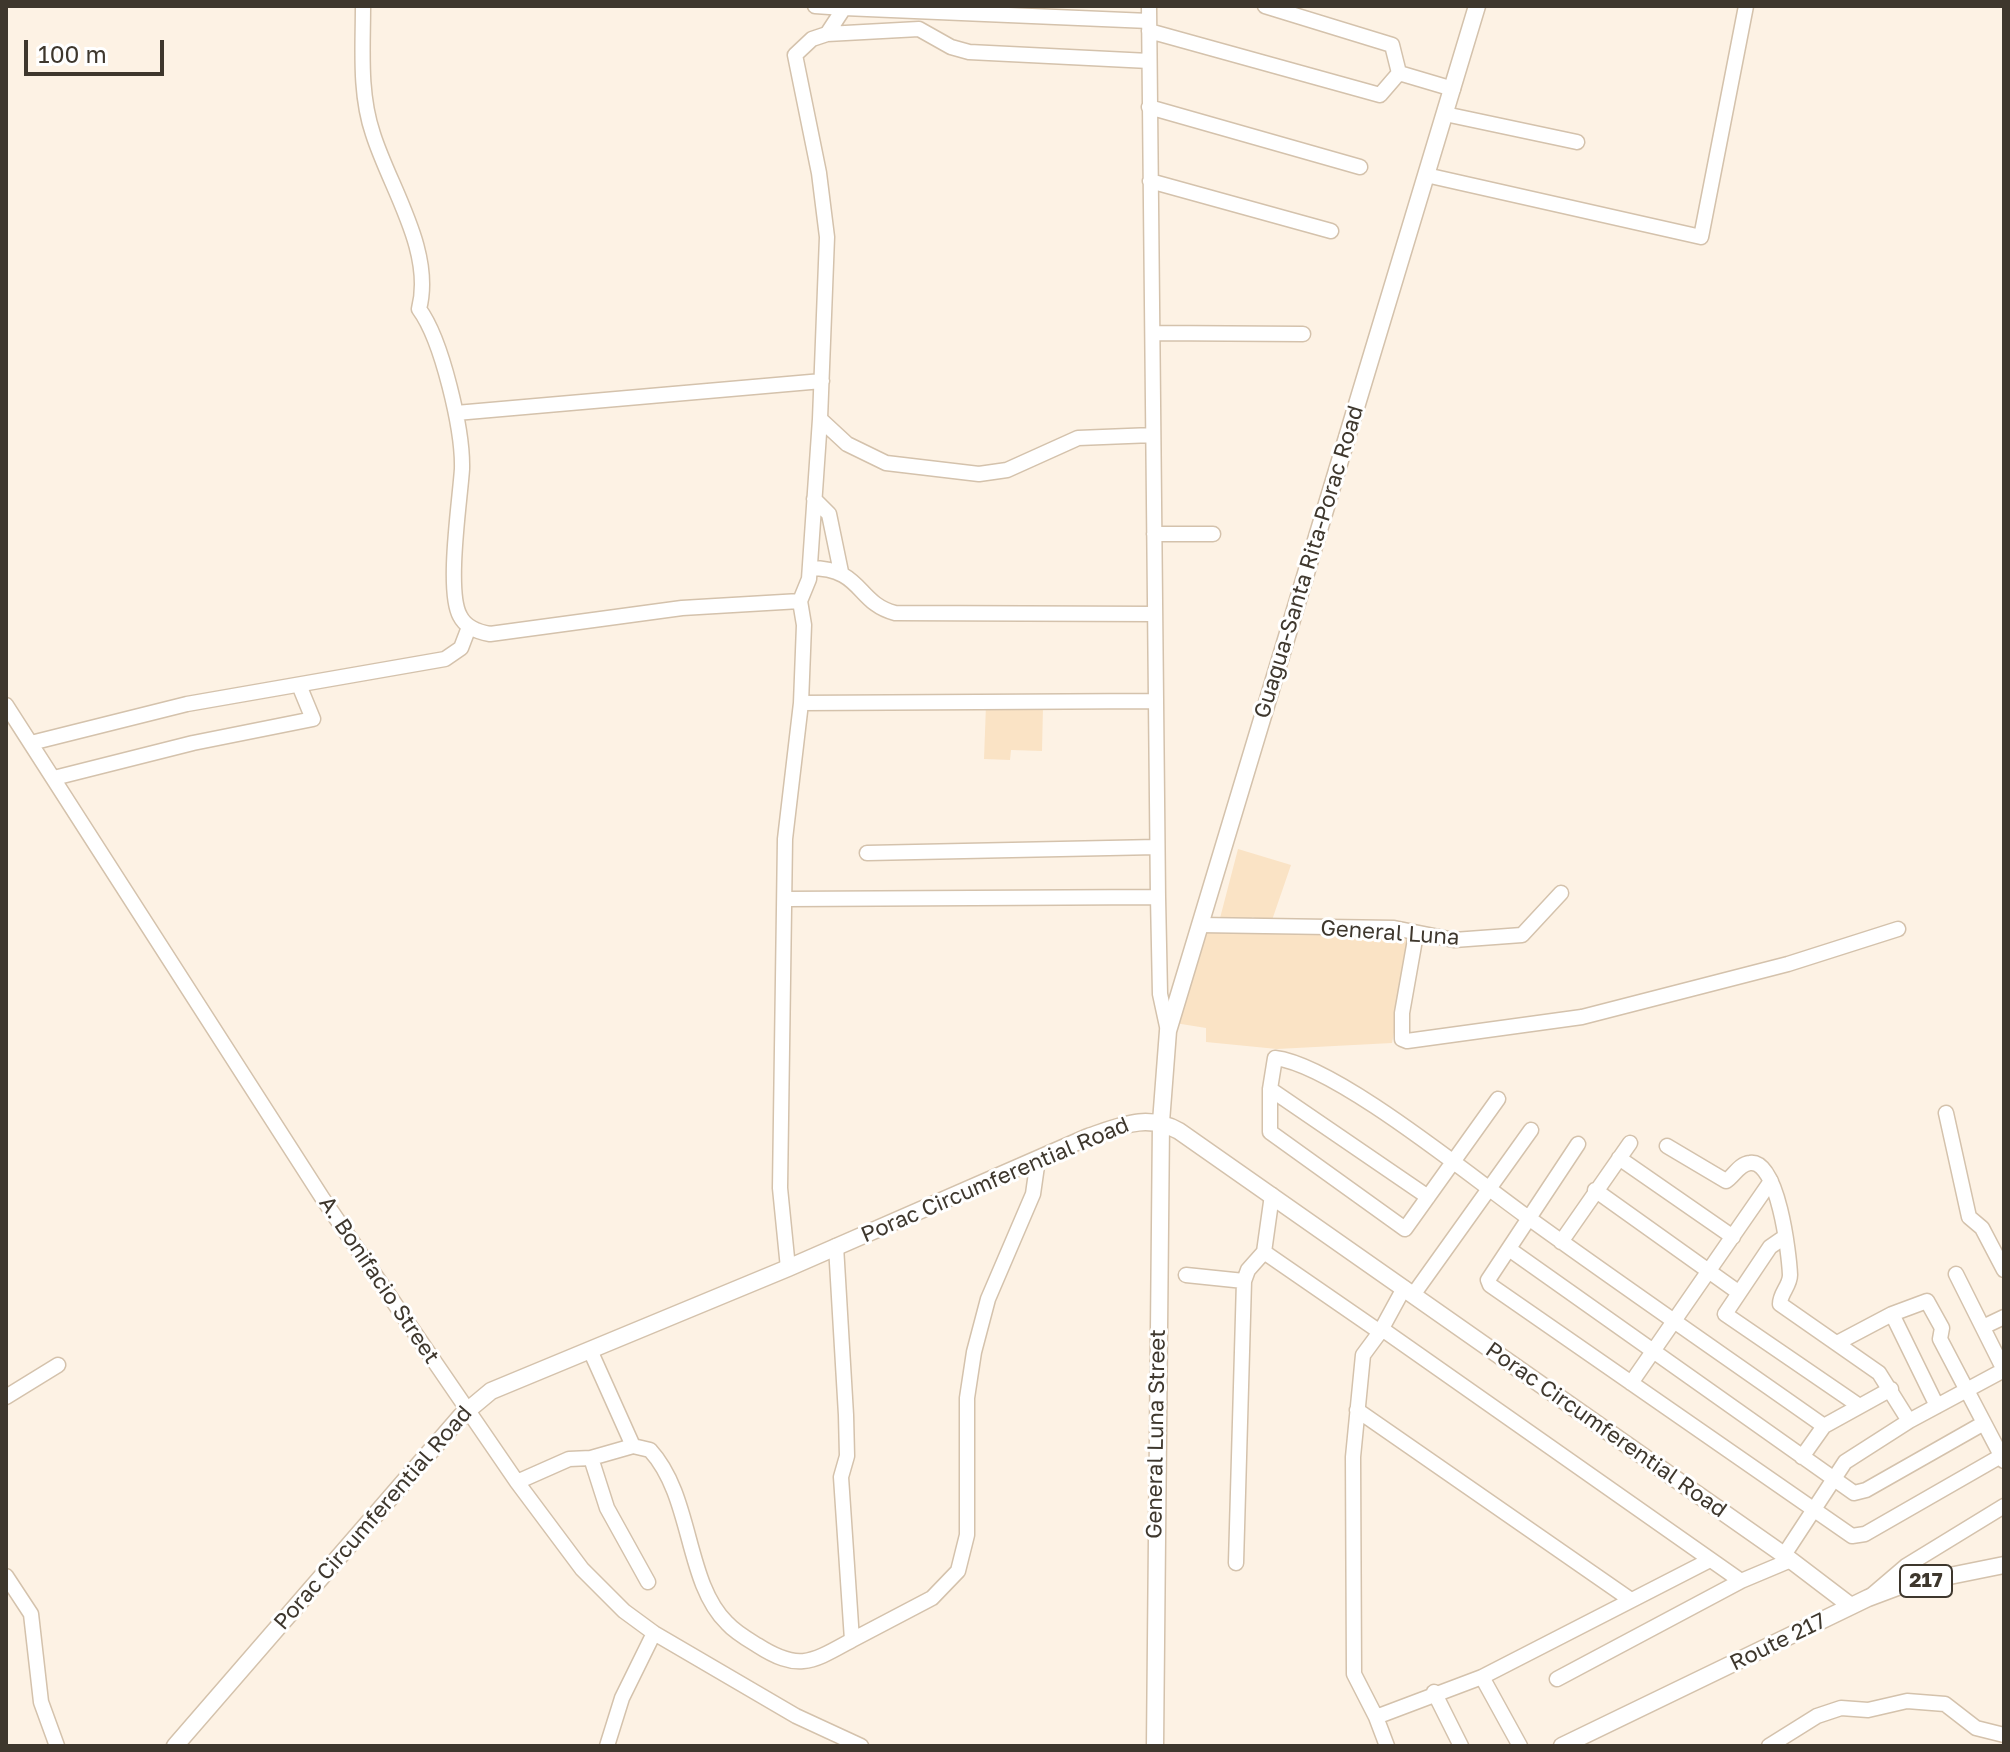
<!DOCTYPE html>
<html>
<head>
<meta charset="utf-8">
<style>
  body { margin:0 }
  #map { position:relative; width:2010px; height:1752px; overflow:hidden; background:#fdf2e4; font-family:"Golos Text",sans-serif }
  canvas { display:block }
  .frame { position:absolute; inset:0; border:8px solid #3e372d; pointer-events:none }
  .scale { position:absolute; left:24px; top:40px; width:140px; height:36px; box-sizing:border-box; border:4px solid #3e372d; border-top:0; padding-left:10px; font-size:24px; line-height:28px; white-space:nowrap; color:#3e372d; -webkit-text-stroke:6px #fff; paint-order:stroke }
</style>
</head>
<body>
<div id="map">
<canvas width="2010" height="1752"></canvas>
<div class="frame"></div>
<div class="scale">100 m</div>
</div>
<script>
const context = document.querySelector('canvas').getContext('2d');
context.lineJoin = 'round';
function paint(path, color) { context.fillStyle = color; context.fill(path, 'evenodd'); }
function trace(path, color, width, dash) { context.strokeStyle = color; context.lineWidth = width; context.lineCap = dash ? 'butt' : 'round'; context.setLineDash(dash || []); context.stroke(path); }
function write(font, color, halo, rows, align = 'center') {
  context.font = font + ' "Golos Text",sans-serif'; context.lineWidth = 6; context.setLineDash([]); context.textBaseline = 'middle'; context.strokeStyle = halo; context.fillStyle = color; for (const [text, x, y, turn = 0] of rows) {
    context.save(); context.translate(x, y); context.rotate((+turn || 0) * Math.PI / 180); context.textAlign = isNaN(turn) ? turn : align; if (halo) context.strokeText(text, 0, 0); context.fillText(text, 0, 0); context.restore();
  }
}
const built = new Path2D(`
  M986 705 1043 707 1042 751 1011 750 1010 760 984 759Z
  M1238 849 1291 865 1271 923 1252 917 1249 924 1219 922Z
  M1203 929 1381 930 1412 938 1392 1043 1277 1049 1206 1042V1028L1175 1023Z`);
const minor = new Path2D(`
  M363 6C363 48 359 93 373 134 390 188 434 251 419 309 442 340 463 430 462 469 460 500 446 591 460 616 466 628 478 632 490 634L682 608 800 601
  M815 6 844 8
  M1149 6 1158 897 1160 994 1168 1031
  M1149 21 844 8 827 34 812 39 795 55 819 173 827 237 820 419 847 444 886 463 979 474 1007 470 1078 438 1153 435
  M1149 31 1380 95 1399 73 1392 45 1265 6
  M827 34 919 29 951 47 969 52 1149 61
  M1399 73 1453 89
  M1149 107 1360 167
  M1445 114 1577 142
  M1426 175 1701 237 1746 6
  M1150 181 1331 231
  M1153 333 1303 334
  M456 413 822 381
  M814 499 829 514 841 572
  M1154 534H1213
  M810 568C863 568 856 603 895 613L1155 614
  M801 703 804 625 800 601 809 579 820 419
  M6 705 323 1199 517 1482 582 1569 624 1611 654 1633 796 1716 861 1746
  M31 743 187 704 445 659 461 648 469 627
  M54 778 193 743 313 719 299 685
  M867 853 1157 847
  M787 899 1158 897
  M1200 925 1394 928 1454 940 1522 935 1561 893
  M1416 934 1402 1013V1039L1407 1041 1582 1017 1788 964 1898 929
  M1270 1089 1428 1197
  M1498 1099C1467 1142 1436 1186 1405 1229L1270 1132V1089L1275 1058C1336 1065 1475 1180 1530 1219 1627 1289 1726 1357 1824 1426
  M1946 1113 1969 1217 1982 1228 2004 1270
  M1578 1144 1488 1280 1490 1285 1852 1536 1865 1534 2001 1456
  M1667 1146 1726 1181C1734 1176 1739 1164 1750 1163 1778 1159 1789 1253 1790 1275 1790 1286 1780 1293 1780 1304L1879 1373 1909 1421
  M1619 1158 1733 1237
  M1595 1190 1738 1292
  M1272 1195 1264 1252 1380 1332 1363 1355 1353 1457 1354 1674 1376 1717
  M1783 1238 1770 1247 1725 1314 1858 1405
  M1561 1242 1630 1143
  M1509 1249 1854 1493 1866 1490 1984 1423
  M788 1268 780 1188 785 839 801 703 1155 701
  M1186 1275 1244 1281
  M1413 1295 1531 1130
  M1892 1314 1937 1406
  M1983 1327 2004 1317
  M1382 1329 1741 1581
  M1380 1332 1404 1288
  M1839 1342 1892 1314 1927 1301 1942 1328 1940 1339 2004 1461
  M590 1350 633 1446
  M1631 1383 1771 1181
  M6 1397 58 1365
  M1357 1410 1631 1600
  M1802 1457 1824 1426 1891 1389
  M591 1458 607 1508 648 1582
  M517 1482 569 1459 591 1458 633 1446 650 1450C693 1497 685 1582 727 1623 735 1632 747 1639 757 1645 799 1672 812 1662 852 1640L841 1477 847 1456 846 1415 836 1246
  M1784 1555 1845 1462 1909 1421 2004 1370 1956 1274
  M1236 1563 1244 1281 1248 1270 1264 1252
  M6 1576 31 1614 41 1702 57 1746
  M1872 1595 1906 1566 2004 1506
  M852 1640 932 1598 958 1571 967 1535V1398L974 1352 988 1299 1033 1194 1038 1159
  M1482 1677 1520 1746
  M1557 1679 1741 1581 1791 1560
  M1434 1692 1461 1746
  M607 1746 622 1698 654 1633
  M1387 1746 1376 1717 1482 1677 1710 1560
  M1769 1746 1817 1716 1841 1708 1868 1710 1907 1701 1945 1704 1976 1728 2004 1735`);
const major = new Path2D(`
  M175 1746 461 1416 491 1391 788 1268 1088 1137C1121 1126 1146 1113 1179 1131L1784 1555 1851 1606
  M1155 1746 1161 1122 1168 1031 1477 6
  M1562 1746 1868 1598 1900 1586 2004 1565`);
const shields = [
  [1926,1581,52]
];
const shieldNames = [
  ["217",1926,1581]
];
const streetNames = [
  ["Guagua-Santa Rita-Porac Road",1309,562,-73],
  ["General Luna",1390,933,4],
  ["Porac Circumferential Road",995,1180,-23],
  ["A. Bonifacio Street",379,1280,56],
  ["Porac Circumferential Road",1606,1430,35],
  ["General Luna Street",1156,1434,-89],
  ["Porac Circumferential Road",373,1518,-49],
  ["Route 217",1778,1642,-26]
];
paint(built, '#fae3c5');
trace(minor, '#d4c2ac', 17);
trace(major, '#d4c2ac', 19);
trace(minor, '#fff', 14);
trace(major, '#fff', 16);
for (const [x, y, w] of shields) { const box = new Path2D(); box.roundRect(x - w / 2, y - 16, w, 32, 6); context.fillStyle = '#fff'; context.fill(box); trace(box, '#3e372d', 2); }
write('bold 20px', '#3e372d', null, shieldNames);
write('22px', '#3e372d', '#fff', streetNames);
</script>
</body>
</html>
